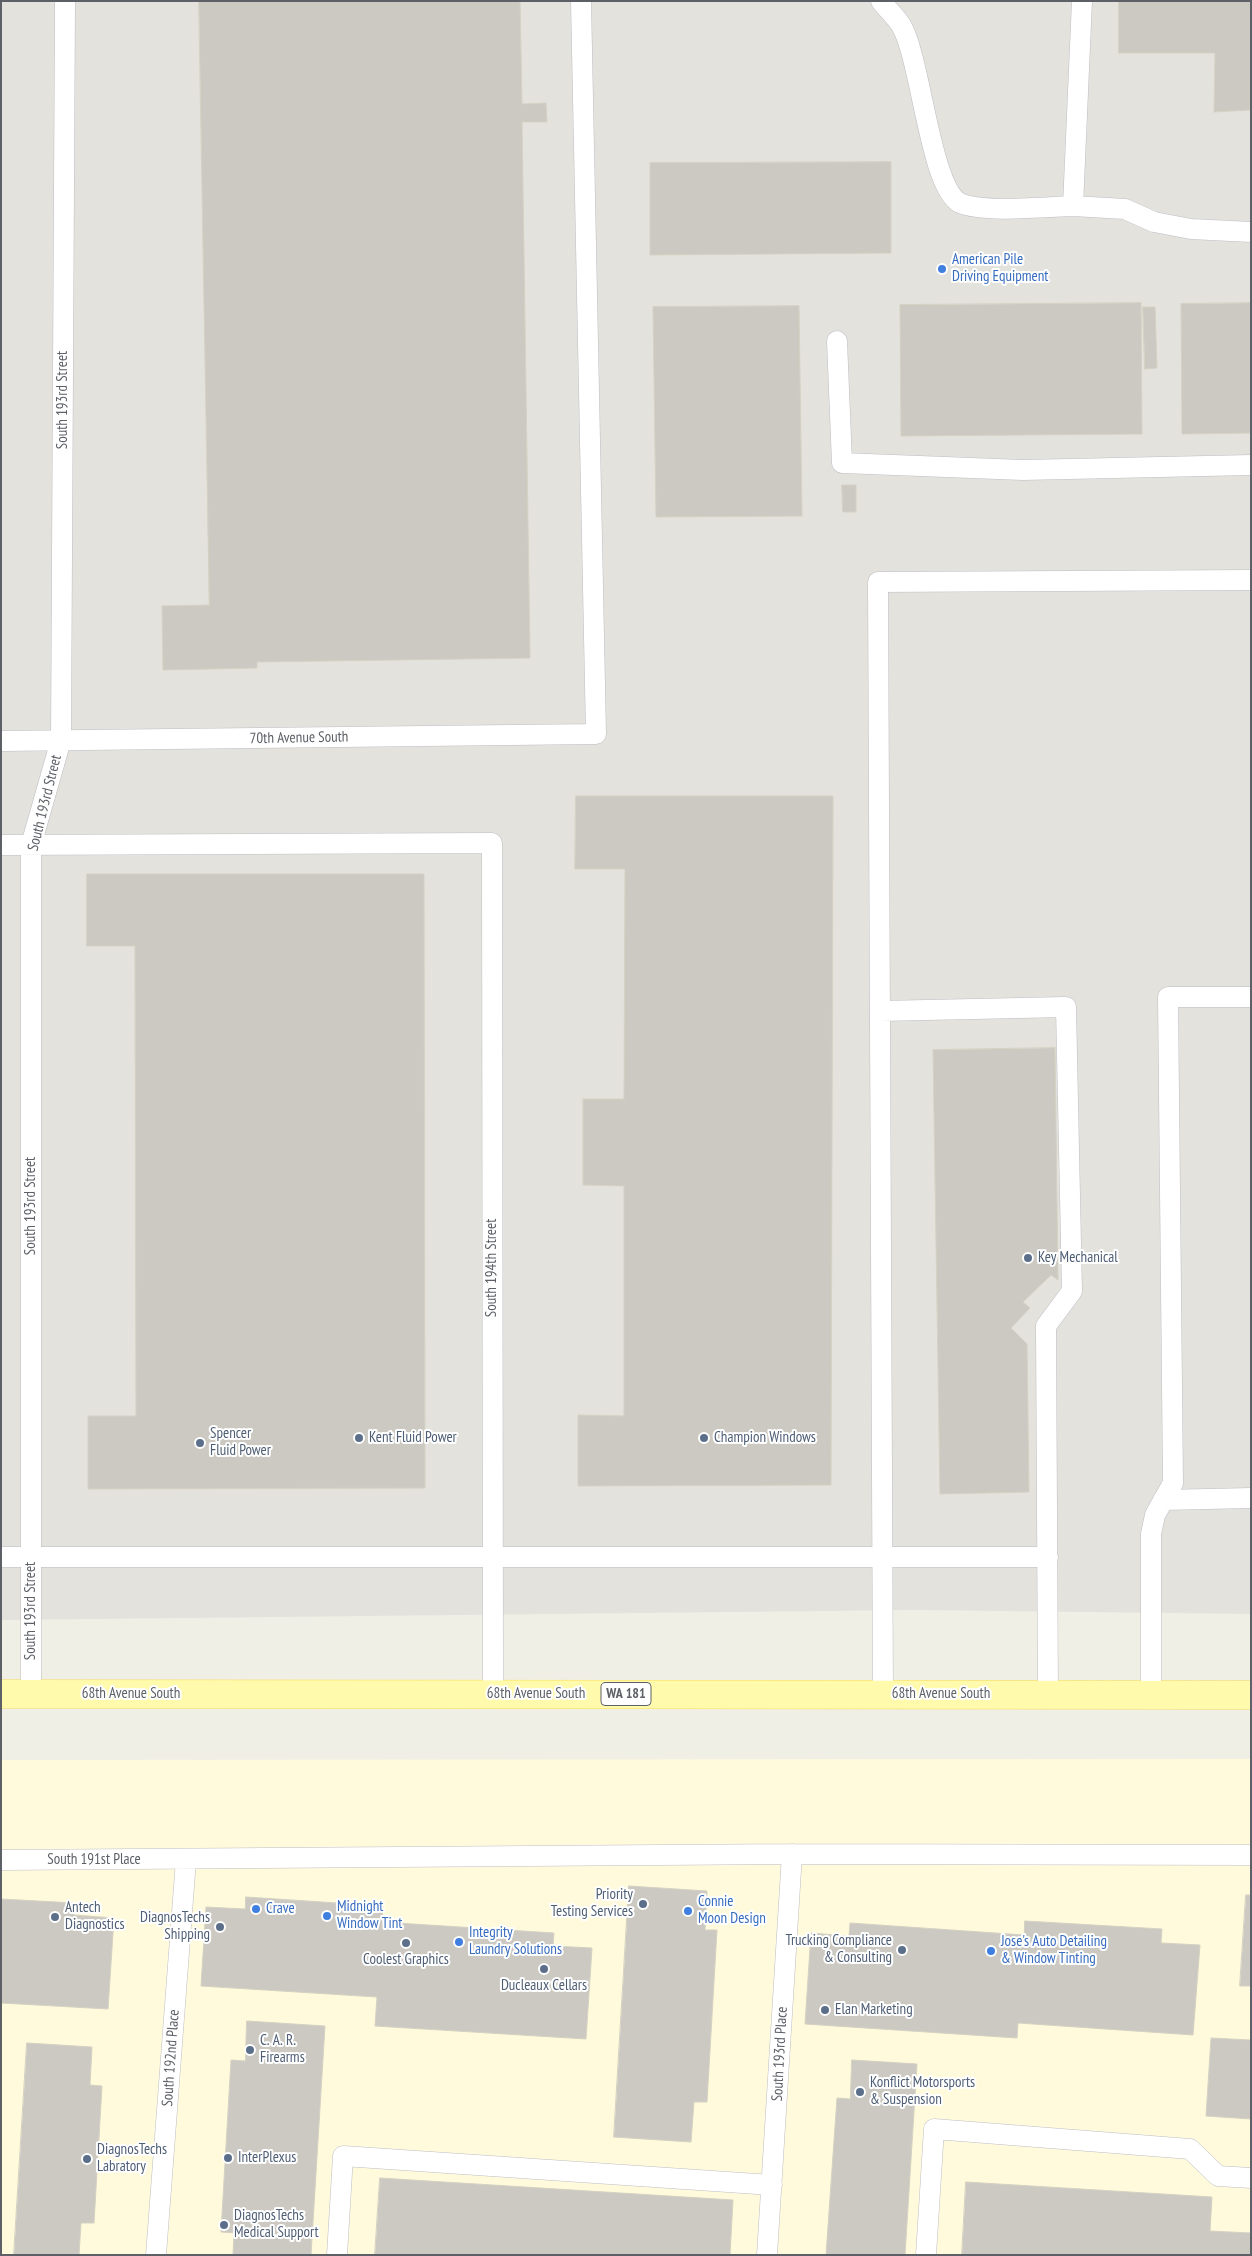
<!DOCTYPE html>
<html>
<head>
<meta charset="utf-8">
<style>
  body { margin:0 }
  #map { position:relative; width:1252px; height:2256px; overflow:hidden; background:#f0efe5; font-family:"PT Sans Narrow",sans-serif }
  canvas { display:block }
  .frame { position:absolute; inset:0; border:2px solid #5d6067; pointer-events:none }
</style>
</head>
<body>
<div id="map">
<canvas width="1252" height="2256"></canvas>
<div class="frame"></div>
</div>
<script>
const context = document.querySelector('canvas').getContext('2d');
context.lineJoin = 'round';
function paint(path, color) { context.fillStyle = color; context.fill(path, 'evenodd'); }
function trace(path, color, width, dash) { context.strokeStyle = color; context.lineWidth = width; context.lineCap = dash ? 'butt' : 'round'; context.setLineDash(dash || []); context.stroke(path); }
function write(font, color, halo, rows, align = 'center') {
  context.font = font + ' "PT Sans Narrow",sans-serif'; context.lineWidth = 4; context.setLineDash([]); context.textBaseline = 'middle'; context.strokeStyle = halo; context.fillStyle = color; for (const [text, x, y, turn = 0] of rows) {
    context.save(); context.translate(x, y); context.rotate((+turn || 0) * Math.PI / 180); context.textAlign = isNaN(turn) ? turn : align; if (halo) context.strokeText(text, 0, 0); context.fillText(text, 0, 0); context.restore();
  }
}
const commercial = new Path2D(`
  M1251 1759V2255H1V1760Z`);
const industrial = new Path2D(`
  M1 1H1251V1614L916 1610 1 1620Z`);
const building = new Path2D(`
  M199 1H520L522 104 546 103 547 122H522L530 658 257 662V668L163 670 162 606 209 605Z
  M1119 1H1251L1250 110 1214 112 1215 53H1119Z
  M891 162V253L650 255V163Z
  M1141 303 1142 434 901 436 900 305Z
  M1251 303V433L1182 434 1181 304Z
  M799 306 802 516 656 517 653 307Z
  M1143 307H1155L1157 368 1145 369Z
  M842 485H856V512H843Z
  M576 796H833L831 1485 578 1486V1415L624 1416V1186L583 1185V1099H624L625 869H575Z
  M87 874H424L425 1488 88 1489V1416H136L135 946H87Z
  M1055 1048 1058 1280 1051 1275 1023 1302 1030 1308 1011 1328 1027 1344 1029 1492 940 1494 933 1050Z
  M629 1886 707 1891 705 1930H717L707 2102H694L691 2142 614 2137Z
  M1246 1895H1251V1986H1240Z
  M246 1897 383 1906 382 1922 554 1933 553 1946 592 1948 586 2039 375 2026 377 1997 201 1986 206 1907 245 1909Z
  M1 1899 75 1903 74 1915 114 1918 108 2009 1 2003Z
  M1025 1921 1162 1929 1161 1943 1200 1945 1193 2035 1018 2023 1017 2038 805 2024 811 1933 849 1936 850 1923 1024 1935Z
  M247 2021 325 2026 311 2255H233L234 2233 221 2232 231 2060 245 2061Z
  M1251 2028V2119L1206 2116 1211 2038 1250 2040Z
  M27 2043 92 2047 90 2085 102 2086 94 2223H81L79 2255H14Z
  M852 2060 917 2064 905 2255H826L837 2098 850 2099Z
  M380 2178 733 2200 730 2255H375Z
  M966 2182 1212 2197 1210 2231 1251 2233V2255H962Z`);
const service = new Path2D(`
  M881 1C887 9 895 16 901 25 921 58 930 188 960 203 982 213 1046 207 1073 206
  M1082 1 1073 206 1125 209 1154 222 1191 229 1251 232
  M837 341 842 463 1023 470 1251 465
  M1 741 596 734 581 1
  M1 845 492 843 493 1694
  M880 1011 1066 1007 1072 1291 1046 1326 1048 1695
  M1163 1500 1251 1498
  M1 1557H1048
  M31 1694V845L61 740 65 1
  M883 1694 878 582 1251 580
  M1151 1695V1534L1155 1515 1173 1483 1168 997H1251
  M1 1860 792 1854 1251 1855
  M156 2255 186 1860
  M337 2255 343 2156 772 2185
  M767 2255 792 1854
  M926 2255 934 2129 1190 2149 1218 2176 1251 2178`);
const primary = new Path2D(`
  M1 1694 1251 1695`);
const markers = [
  [942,269,5,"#3f7fe0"],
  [1028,1258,5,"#5c6f8a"],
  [359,1438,5,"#5c6f8a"],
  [704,1438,5,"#5c6f8a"],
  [200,1443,5,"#5c6f8a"],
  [643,1904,5,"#5c6f8a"],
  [256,1909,5,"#3f7fe0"],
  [688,1911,5,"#3f7fe0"],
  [327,1916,5,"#3f7fe0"],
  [55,1917,5,"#5c6f8a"],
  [220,1927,5,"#5c6f8a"],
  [459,1942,5,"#3f7fe0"],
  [406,1943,5,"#5c6f8a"],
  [902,1950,5,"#5c6f8a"],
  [991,1951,5,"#3f7fe0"],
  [544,1969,5,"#5c6f8a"],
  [825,2010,5,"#5c6f8a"],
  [250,2050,5,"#5c6f8a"],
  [860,2092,5,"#5c6f8a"],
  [228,2158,5,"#5c6f8a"],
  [87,2159,5,"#5c6f8a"],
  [224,2225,5,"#5c6f8a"]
];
const shields = [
  [626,1694,50]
];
const shieldNames = [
  ["WA 181",626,1694]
];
const shopNames = [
  ["American Pile",952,260],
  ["Driving Equipment",952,277],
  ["Connie",698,1902],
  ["Moon Design",698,1919],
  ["Midnight",337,1907],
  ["Window Tint",337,1924],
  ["Crave",266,1909],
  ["Integrity",469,1933],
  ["Laundry Solutions",469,1950],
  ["Jose's Auto Detailing",1001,1942],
  ["& Window Tinting",1001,1959]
];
const streetNames = [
  ["South 193rd Street",63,400,-90],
  ["70th Avenue South",299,738,-1],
  ["South 193rd Street",45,803,-76],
  ["South 193rd Street",31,1206,-90],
  ["South 194th Street",492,1268,-90],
  ["South 193rd Street",31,1611,-90],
  ["68th Avenue South",131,1694],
  ["68th Avenue South",536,1694],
  ["68th Avenue South",941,1694],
  ["South 191st Place",94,1860],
  ["South 193rd Place",780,2054,-87],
  ["South 192nd Place",171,2058,-86]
];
const serviceNames = [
  ["Key Mechanical",1038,1258],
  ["Spencer",210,1434],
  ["Fluid Power",210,1451],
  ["Kent Fluid Power",369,1438],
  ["Champion Windows",714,1438],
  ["Priority",633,1895,"right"],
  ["Testing Services",633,1912,"right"],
  ["Antech",65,1908],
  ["Diagnostics",65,1925],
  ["DiagnosTechs",210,1918,"right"],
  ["Shipping",210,1935,"right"],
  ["Trucking Compliance",892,1941,"right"],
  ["& Consulting",892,1958,"right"],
  ["Coolest Graphics",406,1960,"center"],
  ["Ducleaux Cellars",544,1986,"center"],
  ["Elan Marketing",835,2010],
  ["C. A. R.",260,2041],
  ["Firearms",260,2058],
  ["Konflict Motorsports",870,2083],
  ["& Suspension",870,2100],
  ["DiagnosTechs",97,2150],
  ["Labratory",97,2167],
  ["InterPlexus",238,2158],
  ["DiagnosTechs",234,2216],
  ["Medical Support",234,2233]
];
paint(commercial, '#fffadc');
paint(industrial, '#e4e2dd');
paint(building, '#cbc9c2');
trace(building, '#d5d2c3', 1);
trace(service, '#bdbec5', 21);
trace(primary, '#fadc55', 29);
trace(service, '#fff', 20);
trace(primary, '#fffaac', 28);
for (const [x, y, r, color] of markers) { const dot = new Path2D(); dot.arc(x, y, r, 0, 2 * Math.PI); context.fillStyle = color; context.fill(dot); trace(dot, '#fff', 2); }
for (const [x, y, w] of shields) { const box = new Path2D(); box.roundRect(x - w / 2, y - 11.5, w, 23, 4); context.fillStyle = '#fff'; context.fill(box); trace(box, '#5d6067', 1); }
write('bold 14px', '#5d6067', null, shieldNames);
write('15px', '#366cbe', '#fff', shopNames, 'left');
write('15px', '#5d6067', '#fff', streetNames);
write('15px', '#4e5e75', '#fff', serviceNames, 'left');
</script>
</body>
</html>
